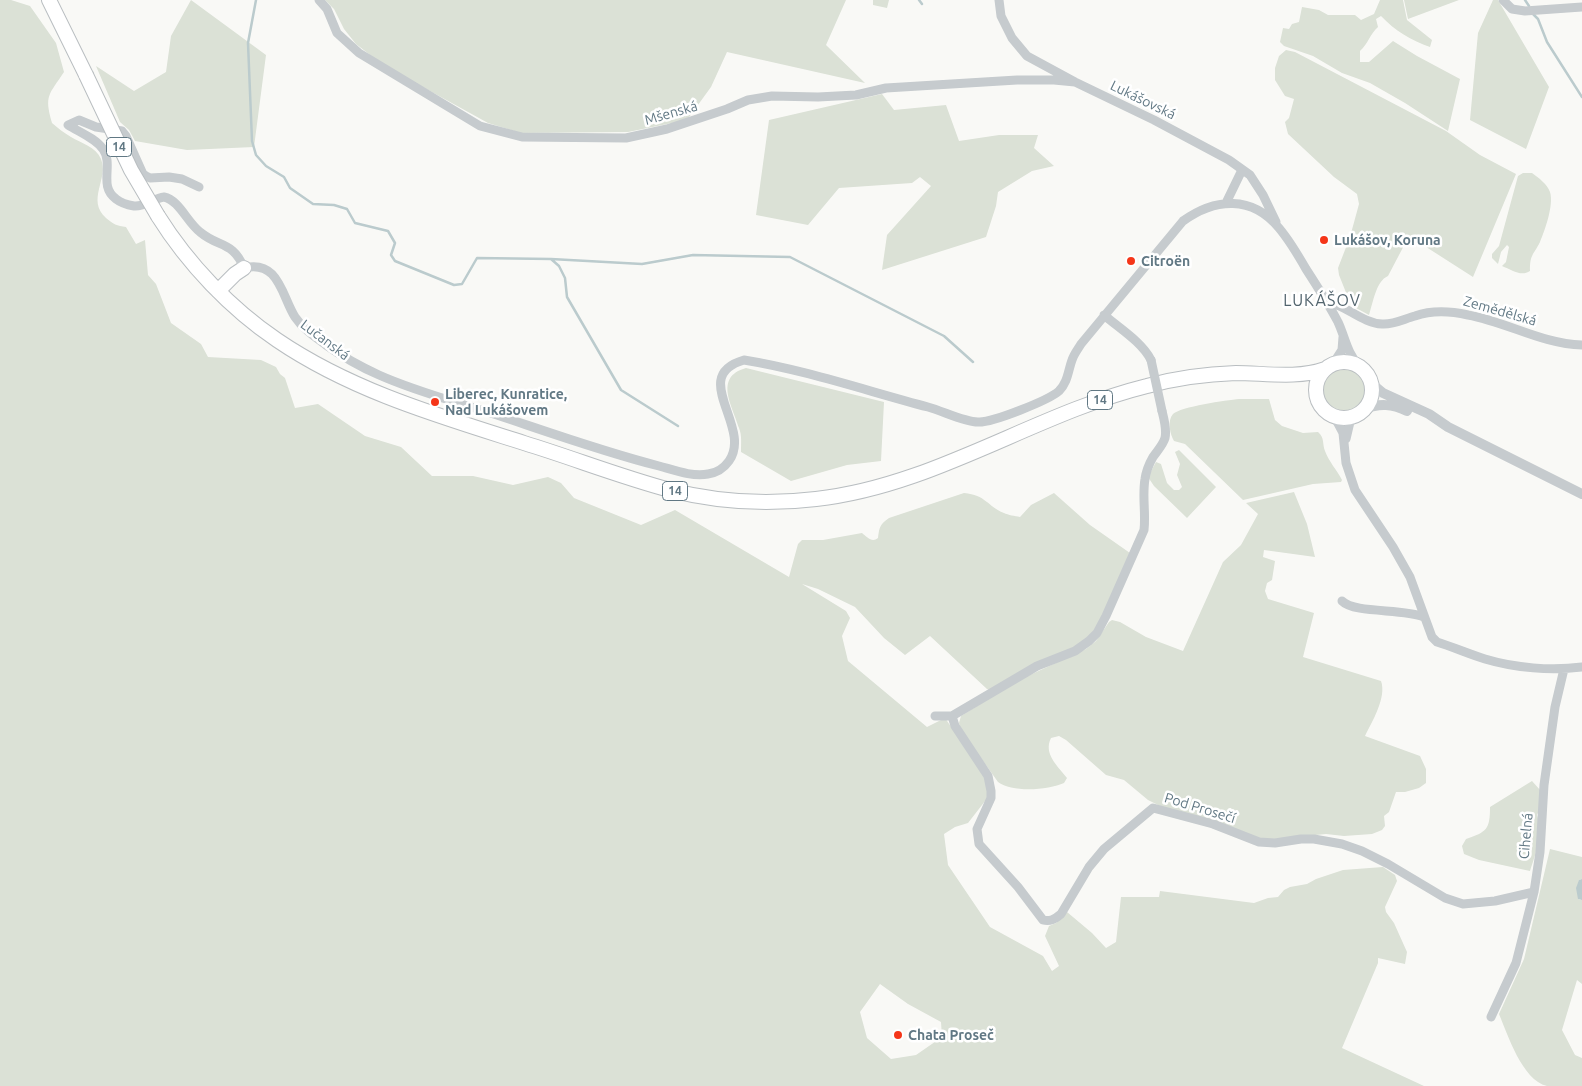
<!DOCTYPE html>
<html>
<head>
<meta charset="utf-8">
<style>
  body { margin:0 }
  canvas { display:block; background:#f9f9f6 }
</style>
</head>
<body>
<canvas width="1582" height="1086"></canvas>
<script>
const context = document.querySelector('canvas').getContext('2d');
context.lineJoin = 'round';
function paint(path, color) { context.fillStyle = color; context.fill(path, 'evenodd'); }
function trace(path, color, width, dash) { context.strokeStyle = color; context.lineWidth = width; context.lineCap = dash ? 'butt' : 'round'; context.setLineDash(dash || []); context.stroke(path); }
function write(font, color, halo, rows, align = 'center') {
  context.font = font + ' Ubuntu,sans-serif'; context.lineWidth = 5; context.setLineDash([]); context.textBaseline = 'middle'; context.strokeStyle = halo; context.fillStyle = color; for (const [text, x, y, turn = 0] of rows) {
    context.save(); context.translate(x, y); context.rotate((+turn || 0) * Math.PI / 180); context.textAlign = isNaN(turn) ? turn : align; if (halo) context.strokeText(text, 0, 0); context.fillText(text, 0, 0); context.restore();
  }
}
const green = new Path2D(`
  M0 0H11L30 6 56 43 64 72C49 95 44 95 52 123 58 128 64 133 71 137 81 143 96 147 101 159 109 179 86 200 106 218 113 224 117 226 126 227L136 244 145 240 148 275 156 284 171 323 201 344 208 357 261 360 276 367 280 374 285 378 295 408 318 404 365 436 401 447 432 476H473L513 485 548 477 561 483 574 498 641 525 675 510 789 577 798 544 802 540H823L862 533C867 537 872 543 878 538 879 528 880 524 889 518L964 493C986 495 987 506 1004 513 1008 515 1015 516 1020 517L1031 505 1054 493 1090 525 1130 553 1099 625 1080 645 990 690 987 689 930 636 905 655 884 638 855 607 818 589 802 584 846 611 850 618 842 636 848 661 927 727 945 718 986 777 989 796 968 823 955 827 944 834 948 865 990 927 1043 956 1052 971 1059 966 1045 936 1049 926 1056 923 1067 912 1092 933 1106 948 1116 942 1121 897H1159L1160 891 1254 903 1268 898 1278 897 1284 890 1290 887 1307 884 1316 879 1343 870 1383 867 1395 875 1397 881 1385 907 1386 912 1394 923 1407 952 1405 964 1378 958V963L1342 1048 1424 1086H0ZM880 984 908 1004 941 1022 942 1037 916 1055 891 1059 867 1038 860 1012Z
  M191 0 266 55 254 147 187 150 135 141 129 130 120 122 96 66 134 91 166 72 171 36Z
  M325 0H846L826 45 865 83 727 52 711 87 687 120 628 132 521 133 488 123 383 65 356 44 344 29 334 9Z
  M873 0H889L887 8 873 5Z
  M1380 0H1403L1407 20 1432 40 1430 47C1412 41 1394 30 1381 16L1376 19 1378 27C1370 34 1368 44 1360 51V62H1369L1393 41 1417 56 1460 79 1448 131 1405 103 1370 83 1342 73 1313 56 1284 46 1280 42 1283 28 1289 29 1292 24 1299 22 1302 7 1319 10 1328 15H1355L1361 20 1374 14Z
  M1404 0H1459L1408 19Z
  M1493 0H1498L1549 87 1526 149 1470 120 1478 33Z
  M1286 50 1295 52 1446 131 1480 155 1516 174 1473 277 1409 236 1388 276C1376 281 1373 303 1369 315L1356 308 1349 300 1339 275 1338 268 1350 237 1359 204 1357 194 1334 177 1288 134 1285 122 1289 118 1294 99 1285 96 1275 80V68L1279 56Z
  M882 94 894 110 946 105 959 141 999 135H1038L1034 148 1054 166 1032 171 998 192 996 206 986 237 882 270 887 235 931 186 920 177 912 183 839 188 808 225 756 215 769 120Z
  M1523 173H1532C1539 178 1547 184 1550 192 1554 205 1545 230 1540 242 1533 256 1530 254 1530 271 1521 277 1512 270 1502 266L1506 262 1509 247 1507 245 1501 252 1498 264 1492 258V254L1499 246 1518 176Z
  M746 368 884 402 881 461 847 465 791 481 741 452C741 444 742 435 739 428 733 407 713 377 746 368Z
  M1323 390a22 22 0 1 1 44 0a22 22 0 1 1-44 0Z
  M1239 399H1269L1275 420 1282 426 1303 433 1318 432C1325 438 1322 444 1325 451 1329 462 1337 470 1342 480L1341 482 1313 484 1243 500 1185 444 1174 441C1170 435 1167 420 1173 414 1180 407 1227 400 1239 399Z
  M1179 450 1216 487 1187 518 1154 486 1148 477 1156 462 1161 464 1167 483 1174 490H1179L1182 487 1177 475 1180 464 1175 452Z
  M1294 492 1307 524 1315 557 1264 550 1263 557 1275 561 1272 580 1267 583 1265 591 1268 599 1314 613 1303 657 1381 681C1387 697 1372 722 1365 736L1420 756 1426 769V783L1419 788 1405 792H1396L1389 812 1384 816 1385 826 1382 830 1372 834 1344 836 1326 834 1264 840 1162 807 1148 800 1124 780 1106 775 1066 740 1059 736 1051 738C1043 754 1058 766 1067 778L1064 783C1049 790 1012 793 998 782L961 730 959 723 961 716 1019 680 1086 649 1096 641 1109 622 1112 620 1120 622 1146 637 1183 651 1223 562 1241 545 1258 514 1246 503Z
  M1532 781 1541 791 1540 808 1537 815C1543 834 1536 853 1530 871L1479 860 1464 854 1462 846 1466 839C1487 832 1490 829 1490 807Z
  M1550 849 1582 857V879L1579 880 1578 899 1582 900V984L1577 980 1562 1030 1575 1055 1582 1058V1086C1571 1086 1557 1086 1547 1086 1522 1080 1508 1035 1499 1014L1524 959Z`);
const water = new Path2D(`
  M1582 879V900L1578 899 1576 888 1579 880Z`);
const stream = new Path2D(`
  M256 0 248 43 252 141 256 155 266 166 284 177 290 188 313 204 334 205 347 209 355 223 388 231 395 243 391 255 395 261 454 285 462 284 477 258 551 259 642 264 693 255 790 257 944 336 973 362
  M919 0 922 4
  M1525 0 1529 6
  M1533 14 1538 19 1547 42 1582 97
  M551 259 559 266 565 278 567 297 621 390 678 426`);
const minor = new Path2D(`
  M319 0 327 9 337 33 359 53 480 126 522 137 626 138 667 129 727 109 748 100 772 96 818 97 856 95 886 88 1017 80H1054L1075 82
  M999 0 1001 16 1012 38 1027 56 1075 82 1154 120 1229 160 1250 175 1263 195 1276 222
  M1503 0 1512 9 1525 11 1582 7
  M199 187 182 179 169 177 150 178 146 176 143 174 126 136 122 131 96 127 79 120 68 125C79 132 95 138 103 149 114 165 98 186 116 199 121 203 128 205 134 206 145 207 154 198 164 197 179 200 187 222 200 232 219 248 233 241 244 268 279 259 282 297 295 317 303 329 315 337 326 345 343 357 361 367 379 375 417 392 457 402 497 415 551 433 604 452 659 466 674 470 692 477 708 474 716 473 724 468 729 461 753 427 688 376 744 360 806 370 867 391 928 407 943 411 964 422 978 422 992 423 1049 400 1059 391 1068 382 1068 371 1072 360 1074 354 1078 349 1081 344L1183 221C1215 198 1252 195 1279 228 1289 240 1298 255 1306 269 1317 286 1328 303 1338 322 1345 337 1347 353 1359 366
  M1226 203 1242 170
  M1326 301C1346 305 1362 323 1382 324 1393 325 1404 319 1415 316 1432 310 1450 311 1468 315 1507 322 1542 344 1582 345
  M1104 315C1119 328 1142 342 1151 360
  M1333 364 1342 350 1343 337
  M1334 416 1343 433 1346 463 1355 490 1393 547 1410 577 1432 637 1437 642C1453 647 1469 654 1485 659 1515 668 1551 671 1582 667
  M1346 439 1350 422 1357 415
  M1342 601C1355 614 1403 608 1424 617
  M935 716H952L1037 666 1075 651 1089 641 1097 633 1106 616 1144 530C1146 513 1142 496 1145 479 1146 472 1149 464 1153 457 1157 451 1163 445 1165 438 1167 429 1164 419 1162 411
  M952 716 955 726 988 776 991 791V798L977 829 979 844 1018 887 1043 920C1050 922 1055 919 1061 914L1089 867 1104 849 1153 808 1213 824 1259 842 1275 843 1301 839H1314L1342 844 1362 851 1388 864 1445 898 1463 904 1495 901 1534 892
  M1491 1017 1516 963 1534 892 1540 852 1544 785 1555 707 1564 669`);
const tertiary = new Path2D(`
  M1371 383 1383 393 1429 414 1448 427 1582 494
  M1364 409C1380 403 1392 404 1407 411`);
const primary = new Path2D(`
  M49 0 86 75
  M158 216C188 264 231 309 277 340 352 391 439 416 524 443 573 458 621 477 670 490 717 502 767 505 816 499 934 486 1034 414 1147 386 1176 378 1206 374 1236 373 1264 373 1297 379 1325 369
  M218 291 235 274 244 268
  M1316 390a28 28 0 1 1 56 0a28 28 0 1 1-56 0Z`);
const minorBridge = new Path2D(`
  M1151 360 1162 411`);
const primaryBridge = new Path2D(`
  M86 75 131 170 158 216`);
const markers = [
  [1324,240,5,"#f53619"],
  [1131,261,5,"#f53619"],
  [435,402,5,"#f53619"],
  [898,1035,5,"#f53619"]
];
const shields = [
  [119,147,25],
  [1100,400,25],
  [675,491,25]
];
const shieldNames = [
  ["14",119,147],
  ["14",1100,400],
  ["14",675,491]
];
const streetNames = [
  ["Lukášovská",1143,100,26],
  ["Mšenská",671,113,-16],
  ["Zemědělská",1500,311,16],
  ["Lučanská",325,340,37],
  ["Pod Prosečí",1200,808,17],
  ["Cihelná",1526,836,-85]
];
const poiNames = [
  ["Lukášov, Koruna",1334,240],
  ["Citroën",1141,261],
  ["Liberec, Kunratice,",445,394],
  ["Nad Lukášovem",445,410],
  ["Chata Proseč",908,1035]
];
const quarterNames = [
  ["LUKÁŠOV",1322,301]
];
paint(green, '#dbe1d6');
paint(water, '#bbcbcd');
trace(stream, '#bbcbcd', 2.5);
trace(primary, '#b9bec1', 16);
trace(minor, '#c6cbce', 9);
trace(tertiary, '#c6cbce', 10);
trace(primary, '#fff', 14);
trace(primaryBridge, '#b9bec1', 16, []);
trace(minorBridge, '#c6cbce', 9);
trace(primaryBridge, '#fff', 14);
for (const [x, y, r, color] of markers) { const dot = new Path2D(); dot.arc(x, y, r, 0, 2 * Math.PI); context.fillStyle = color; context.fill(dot); trace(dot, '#fff', 2); }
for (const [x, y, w] of shields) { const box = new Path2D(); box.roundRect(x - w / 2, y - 9.5, w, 19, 4); context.fillStyle = '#fff'; context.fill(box); trace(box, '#617884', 1); }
write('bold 12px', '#617884', null, shieldNames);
write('14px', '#617884', '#fff', streetNames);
write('bold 14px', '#617884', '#fff', poiNames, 'left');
context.letterSpacing = '1px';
write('16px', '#53656e', '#fff', quarterNames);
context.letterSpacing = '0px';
</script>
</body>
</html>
